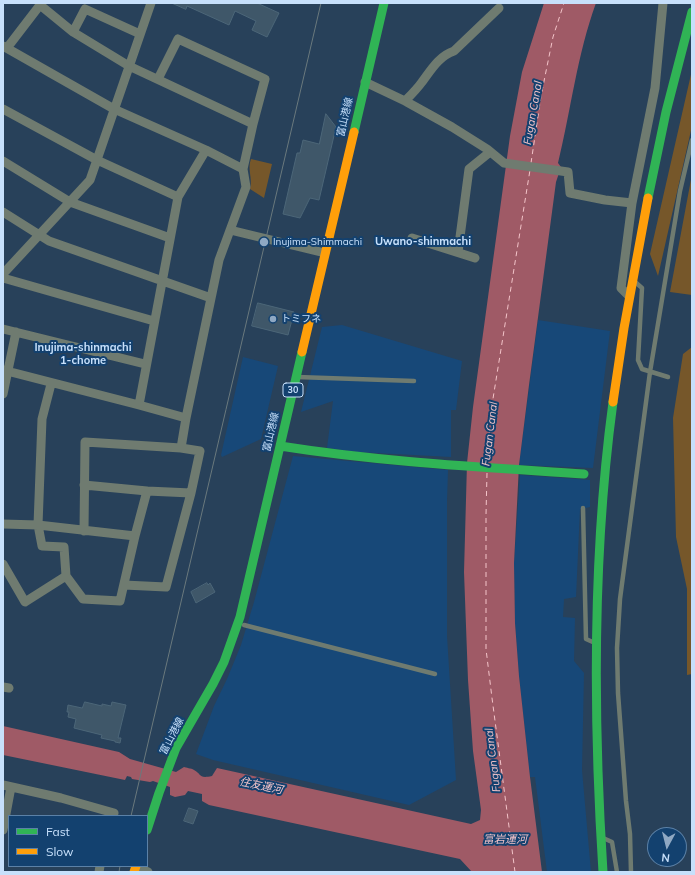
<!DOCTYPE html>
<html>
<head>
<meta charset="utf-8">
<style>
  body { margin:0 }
  #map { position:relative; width:695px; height:875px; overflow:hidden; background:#28415a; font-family:Mulish,sans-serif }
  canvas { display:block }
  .frame { position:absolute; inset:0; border:4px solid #c7e0fb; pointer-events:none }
  .legend { position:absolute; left:8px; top:815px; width:140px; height:52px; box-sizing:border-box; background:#13416f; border:1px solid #5b81a7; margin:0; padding:5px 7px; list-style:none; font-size:12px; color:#c7e0fb }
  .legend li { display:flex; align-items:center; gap:8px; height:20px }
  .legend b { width:20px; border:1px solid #5b81a7 }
  .north { position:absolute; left:647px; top:827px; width:40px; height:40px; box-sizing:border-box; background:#13416f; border:1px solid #5b81a7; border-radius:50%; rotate:187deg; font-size:11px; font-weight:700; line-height:16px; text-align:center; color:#c7e0fb }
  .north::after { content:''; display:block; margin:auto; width:14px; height:18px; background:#8fa8c3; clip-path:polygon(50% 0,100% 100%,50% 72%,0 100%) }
</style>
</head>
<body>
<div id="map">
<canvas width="695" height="875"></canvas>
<div class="frame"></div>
<ul class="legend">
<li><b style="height:5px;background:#30b455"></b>Fast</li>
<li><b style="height:5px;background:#ff9f0a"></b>Slow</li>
</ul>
<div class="north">N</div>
</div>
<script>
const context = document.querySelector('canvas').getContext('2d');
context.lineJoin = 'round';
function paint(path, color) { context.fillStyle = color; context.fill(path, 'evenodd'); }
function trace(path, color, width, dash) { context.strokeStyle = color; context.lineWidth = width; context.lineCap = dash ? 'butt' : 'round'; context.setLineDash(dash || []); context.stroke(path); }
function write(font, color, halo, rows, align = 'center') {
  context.font = font + ' Mulish,"Noto Sans JP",sans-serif'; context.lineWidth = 4; context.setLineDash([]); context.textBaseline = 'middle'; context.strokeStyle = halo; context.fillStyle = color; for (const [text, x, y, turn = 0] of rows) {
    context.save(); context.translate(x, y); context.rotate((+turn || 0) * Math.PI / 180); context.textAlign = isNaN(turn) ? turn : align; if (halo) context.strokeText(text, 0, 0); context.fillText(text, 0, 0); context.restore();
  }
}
const built = new Path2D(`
  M538 320 610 331 593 468 519 465Z
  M342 325 462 361 456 410H451V457L357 452 327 448 333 401 301 412 322 327Z
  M243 357 278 366 261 439 222 457 221 455Z
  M293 456 448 470 447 501V636L456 780 409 805 213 760 196 754 214 706 227 679 241 645 254 602Z
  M520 475 590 480V507L580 509 576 597 564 599 563 617 575 618 574 661 584 673 582 770 591 872H547L535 777H530L519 676 515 623 514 563Z`);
const green = new Path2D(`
  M692 70V126L658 276 650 254Z
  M251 159 272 164 264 198 250 189C253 179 247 169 251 159Z
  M692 174V295L670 292Z
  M692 347V674L687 675V589L676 537 673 418 683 354Z`);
const water = new Path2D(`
  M544 3H596C577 55 571 110 558 163L561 167 556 182 529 385 519 465 514 563 515 623 519 676 530 777 542 872H472L460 859 209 805 202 801V794L188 791 185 795 175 797 170 795V787L153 781 150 782 132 779 131 777 127 776 125 780 3 755V726L119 752 130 759 176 772 184 767C186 768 191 768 194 770 202 774 198 779 212 776L217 768 471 824 480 820 481 810 473 751 468 680 464 572 467 463 473 407 510 136 522 72Z`);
const ferry = new Path2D(`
  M531 163 541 96 553 37 564 3
  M487 461 491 411 530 170
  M487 473 486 515V649L492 698 515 872`);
const building = new Path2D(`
  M172 3H257L279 13 267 37 252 30 256 21 235 11 229 25 187 6 186 9Z
  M326 114 336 127 319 200 310 198 300 218 283 214 297 153H300L303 140 319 144Z
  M258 303 294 312 288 335 252 326Z
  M207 583 208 585 210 583 215 592 196 603 191 592Z
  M85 702 102 706V704L111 706 112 702 126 705 118 738H121L120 743 115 742V741L101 738 102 735 74 728 76 719 68 717 69 712H67L68 705 82 708Z
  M189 808 198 811 193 824 184 821Z`);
const lane = new Path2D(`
  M634 281 642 288 638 360 642 369 668 377
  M297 377 414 381
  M583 508 586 639 595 643
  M244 625 435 674
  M603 838 612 842 617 872
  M631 872 630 834 626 801 618 693 617 648 620 599 650 372 680 191 692 140`);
const street = new Path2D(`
  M73 32 85 9 140 34
  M3 46 114 109 206 150 243 169 253 124 265 79 178 39 158 79
  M7 48 40 5 73 32 129 66 253 124
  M365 82 405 101 452 127 487 149 504 163 568 172 570 193 605 200 632 203 621 288 629 296
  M405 101C411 95 417 89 422 82 431 70 439 56 454 51L499 8
  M3 109 97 160 178 197
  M3 161 70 202 170 238
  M632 203 655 88 663 3
  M3 212 49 241 211 298
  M230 230 325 253
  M412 238 475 258
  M458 252 469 169 490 152
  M3 274 90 180 151 3
  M3 278 154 321
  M3 329 145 364
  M3 370 139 405 178 197 206 150
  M3 394 16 332
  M139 405 186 418
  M84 485 147 491
  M3 524 38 525 135 536 147 491 191 493 200 451 181 448 186 418 219 260 246 187 243 169
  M84 531 85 442 181 448
  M3 564 25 602 66 576 64 547 42 546 38 525 42 419 51 384
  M66 576 83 599 120 601 135 536
  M124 585 166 587 191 493
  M3 687 9 688
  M3 785 61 798 114 813 113 816
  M3 830 11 787
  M136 867 148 872
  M99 872 100 866`);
const fast = new Path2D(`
  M354 132 384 3
  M648 198 666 112 692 12
  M280 446C381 462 482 467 584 474
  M147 830 159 793 176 748 213 684 224 662 240 617 302 352
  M603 872C593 716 592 557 613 402`);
const slow = new Path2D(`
  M302 352 354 132
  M613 402 624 328 648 198
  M134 872 136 866`);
const tram = new Path2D(`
  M131 816 321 3
  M119 872 120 866`);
const markers = [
  [264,242,5,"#8fa8c3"],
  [273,319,4,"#8fa8c3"]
];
const shields = [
  [293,390,20]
];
const shieldNames = [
  ["30",293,390]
];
const streetNames = [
  ["富山港線",345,117,-77],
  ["富山港線",271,432,-77],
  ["富山港線",172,736,-63]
];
const poiNames = [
  ["Inujima-Shimmachi",273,242],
  ["トミフネ",281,319]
];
const waterNames = [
  ["Fugan Canal",533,113,-80],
  ["Fugan Canal",490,434,-83],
  ["Fugan Canal",493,760,-97],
  ["住友運河",261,786,12],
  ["富岩運河",505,840]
];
const neighbourhoodNames = [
  ["Uwano-shinmachi",423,242],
  ["Inujima-shinmachi",83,348],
  ["1-chome",83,361]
];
paint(built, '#174878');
paint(green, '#76572a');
paint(water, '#9f5a66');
trace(ferry, '#f3c4c9', 1, [5, 4]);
paint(building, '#3f5769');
trace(building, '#4c6678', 1);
trace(lane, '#6f7b70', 4.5);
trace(street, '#6f7b70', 9);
trace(fast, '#30b455', 9);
trace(slow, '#ff9f0a', 9);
trace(tram, '#6a797d', 1);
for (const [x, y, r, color] of markers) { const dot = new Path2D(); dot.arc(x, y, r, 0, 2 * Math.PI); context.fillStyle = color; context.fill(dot); trace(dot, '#13416f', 1.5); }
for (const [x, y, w] of shields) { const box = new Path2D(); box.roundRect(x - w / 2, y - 7, w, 14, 3); context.fillStyle = '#13416f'; context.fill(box); trace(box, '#c7e0fb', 1); }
write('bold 9px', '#c7e0fb', null, shieldNames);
write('10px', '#c7e0fb', '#13416f', streetNames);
write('10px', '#c7e0fb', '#13416f', poiNames, 'left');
write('italic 11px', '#f3c4c9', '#13416f', waterNames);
write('bold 11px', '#c7e0fb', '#13416f', neighbourhoodNames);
</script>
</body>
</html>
